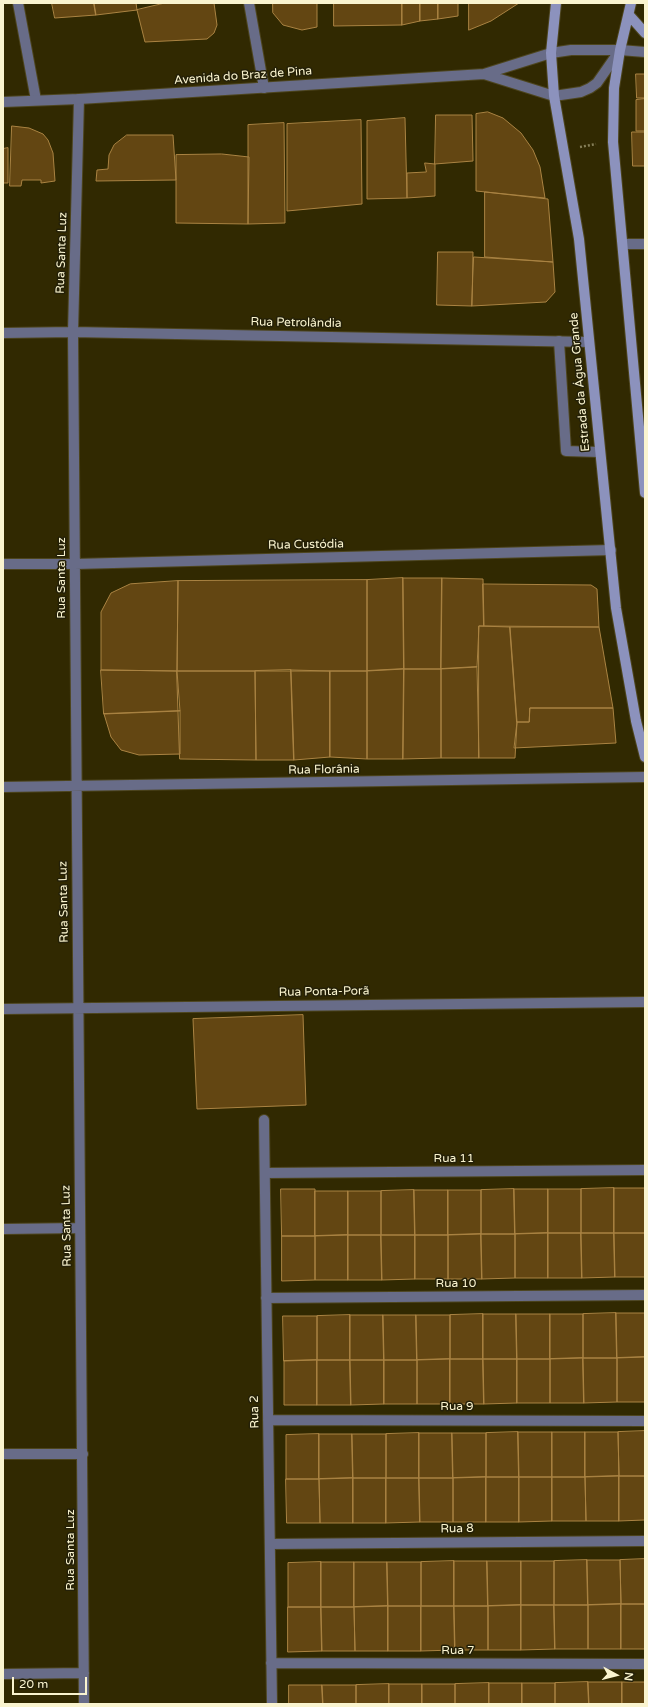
<!DOCTYPE html>
<html>
<head>
<meta charset="utf-8">
<style>
  body { margin:0 }
  #map { position:relative; width:648px; height:1707px; overflow:hidden; background:#312901; font-family:"Varela Round",sans-serif }
  canvas { display:block }
  .frame { position:absolute; inset:0; border:4px solid #faf4cf; pointer-events:none }
  .north { position:absolute; left:596px; top:1655px; width:40px; height:40px; -webkit-text-stroke:3px #242008; paint-order:stroke; rotate:97deg; font-size:11px; font-weight:700; line-height:16px; text-align:center; color:#faf4cf }
  .north::after { content:''; display:block; margin:auto; width:14px; height:18px; background:#faf4cf; clip-path:polygon(50% 0,100% 100%,50% 72%,0 100%) }
  .scale { position:absolute; left:12px; top:1677px; width:75px; height:18px; box-sizing:border-box; border:2px solid #faf4cf; border-top:0; padding-left:5px; font-size:12px; line-height:14px; white-space:nowrap; color:#faf4cf; -webkit-text-stroke:3px #242008; paint-order:stroke }
</style>
</head>
<body>
<div id="map">
<canvas width="648" height="1707"></canvas>
<div class="frame"></div>
<div class="north">N</div>
<div class="scale">20 m</div>
</div>
<script>
const context = document.querySelector('canvas').getContext('2d');
context.lineJoin = 'round';
function paint(path, color) { context.fillStyle = color; context.fill(path, 'evenodd'); }
function trace(path, color, width, dash) { context.strokeStyle = color; context.lineWidth = width; context.lineCap = dash ? 'butt' : 'round'; context.setLineDash(dash || []); context.stroke(path); }
function write(font, color, halo, rows, align = 'center') {
  context.font = font + ' "Varela Round",sans-serif'; context.lineWidth = 3; context.setLineDash([]); context.textBaseline = 'middle'; context.strokeStyle = halo; context.fillStyle = color; for (const [text, x, y, turn = 0] of rows) {
    context.save(); context.translate(x, y); context.rotate((+turn || 0) * Math.PI / 180); context.textAlign = isNaN(turn) ? turn : align; if (halo) context.strokeText(text, 0, 0); context.fillText(text, 0, 0); context.restore();
  }
}
const building = new Path2D(`
  M52 3H94L96 15 55 18Z
  M94 3H136L137 10 96 15Z
  M165 3H214L217 25 214 33 207 39 145 42 137 10Z
  M273 3H317V27L302 30 283 25 273 13Z
  M334 3H402V25L334 26Z
  M402 3H420V21L402 25Z
  M420 3H438V19L420 21Z
  M438 3H458V16L438 19Z
  M469 3H519L491 21 469 30Z
  M636 74H645V98H637Z
  M645 99V131H636V100Z
  M488 112 503 118 521 133 533 150 540 167 545 198 476 191V114Z
  M436 115H472L473 161 435 164Z
  M405 118 407 198 367 199V121Z
  M361 120 362 204 287 211V124Z
  M284 123 285 223 248 224V125Z
  M12 126 29 128 43 134 48 140 53 153 55 181 41 183V180H22L21 186H10Z
  M632 132H645V166H633Z
  M127 135H173L176 180 96 181 97 170 108 169 109 155 114 145Z
  M8 148V183H3V149Z
  M222 154 249 157 248 224 176 223V155Z
  M425 163 435 164V196L407 198V173L426 172Z
  M485 192 548 199 553 262 485 257Z
  M438 252H473L472 306 437 305Z
  M474 257 553 262 555 292 546 302 472 306Z
  M403 578H442L441 669H404Z
  M403 578 404 669 367 671V580Z
  M442 578 483 579 484 626H479L477 667 441 669Z
  M367 580V671H177L178 581Z
  M178 581 177 671 101 670V612L111 593 130 584Z
  M483 584 591 585 597 589 599 627 484 626Z
  M479 626 510 627 517 722 515 758H479Z
  M510 627H599L613 708H530L529 722H517Z
  M477 667 479 758H441V669Z
  M404 669 403 759H367V671Z
  M404 669H441V758L403 759Z
  M101 670 177 671 180 711 104 714Z
  M291 670 294 760H256L255 671Z
  M291 670 330 671V757L294 760Z
  M177 671H255L256 760 180 759Z
  M330 671H367V759L330 757Z
  M530 708H613L616 743 514 748 517 722H529Z
  M180 711V754L139 755 121 750 111 737 104 714Z
  M303 1015 306 1105 197 1109 193 1019Z
  M614 1188V1233H581V1189Z
  M614 1188H645V1233H614Z
  M281 1189H315V1236H282Z
  M514 1189 515 1234H481V1190Z
  M514 1189H548V1233L515 1234Z
  M548 1189H581V1233H548Z
  M414 1190 415 1235H381V1191Z
  M414 1190H448V1235H415Z
  M448 1190H481V1234L448 1235Z
  M315 1191H348V1235L315 1236Z
  M348 1191H381V1235H348Z
  M548 1233V1278H515V1234Z
  M548 1233H581L582 1278H548Z
  M581 1233H614L615 1277 582 1278Z
  M614 1233H645V1277H615Z
  M481 1234 482 1279H448V1235Z
  M481 1234H515V1278L482 1279Z
  M348 1235V1280H315V1236Z
  M348 1235H381L382 1280H348Z
  M381 1235H415V1279L382 1280Z
  M415 1235H448V1279H415Z
  M282 1236H315V1280L282 1281Z
  M616 1313 617 1358H583V1314Z
  M616 1313H645V1357L617 1358Z
  M483 1314V1359H450V1315Z
  M483 1314H516L517 1359H483Z
  M516 1314H550V1359H517Z
  M550 1314H583V1358L550 1359Z
  M350 1315V1360H317V1316Z
  M350 1315H383L384 1360H350Z
  M383 1315H416L417 1360H384Z
  M416 1315H450V1359L417 1360Z
  M283 1316H317V1360L284 1361Z
  M645 1357V1402H617V1358Z
  M583 1358 584 1403H550V1359Z
  M583 1358H617V1402L584 1403Z
  M450 1359V1404H417V1360Z
  M450 1359H483L484 1404H450Z
  M483 1359H517V1403L484 1404Z
  M517 1359H550V1403H517Z
  M317 1360V1405H284V1361Z
  M317 1360H350L351 1405H317Z
  M350 1360H384V1404L351 1405Z
  M384 1360H417V1404H384Z
  M645 1431V1476H619L618 1432Z
  M518 1432 519 1477H486V1433Z
  M518 1432H552V1477H519Z
  M552 1432H585V1477H552Z
  M585 1432H618L619 1476 585 1477Z
  M419 1433V1478H386V1434Z
  M419 1433H452L453 1478H419Z
  M452 1433H486V1477L453 1478Z
  M319 1434V1479H286V1435Z
  M319 1434H352L353 1478 319 1479Z
  M352 1434H386V1478H353Z
  M619 1476V1521H586L585 1477Z
  M619 1476H645V1520L619 1521Z
  M486 1477V1522H453V1478Z
  M486 1477H519V1522H486Z
  M519 1477H552V1521L519 1522Z
  M552 1477H585L586 1521H552Z
  M353 1478V1523H320L319 1479Z
  M353 1478H386V1523H353Z
  M386 1478H419L420 1522 386 1523Z
  M419 1478H453V1522H420Z
  M286 1479H319L320 1523H287Z
  M645 1559V1604H621L620 1560Z
  M587 1560 588 1605H554V1561Z
  M587 1560H620L621 1604 588 1605Z
  M454 1561V1606H421V1562Z
  M454 1561H487L488 1606H454Z
  M487 1561H521V1605L488 1606Z
  M521 1561H554V1605H521Z
  M321 1562V1607H288V1563Z
  M321 1562H354V1607H321Z
  M354 1562H387L388 1606 354 1607Z
  M387 1562H421V1606H388Z
  M621 1604V1649H588V1605Z
  M621 1604H645V1649H621Z
  M521 1605V1650H488V1606Z
  M521 1605H554L555 1649 521 1650Z
  M554 1605H588V1649H555Z
  M388 1606V1651H355L354 1607Z
  M388 1606H421V1651H388Z
  M421 1606H454L455 1650 421 1651Z
  M454 1606H488V1650H455Z
  M288 1607H321L322 1651 288 1652Z
  M321 1607H354L355 1651H322Z
  M588 1682H622V1704H589Z
  M588 1682 589 1704H555V1683Z
  M622 1682H645V1704H622Z
  M489 1683H522V1704H489Z
  M489 1683V1704H455V1684Z
  M522 1683H555V1704H522Z
  M389 1684H422V1704H389Z
  M389 1684V1704H356V1685Z
  M422 1684H455V1704H422Z
  M289 1685H322L323 1704H289Z
  M322 1685H356V1704H323Z`);
const path = new Path2D(`
  M580 147 596 144`);
const service = new Path2D(`
  M623 244H645
  M559 341 566 451 599 452`);
const minor = new Path2D(`
  M18 3 36 100
  M249 3 264 88
  M79 99 73 332 84 1704
  M3 333 73 332 589 342
  M3 564H75L611 550
  M3 787 645 777
  M3 1009 645 1002
  M264 1120 272 1704
  M265 1173 645 1170
  M3 1229 80 1228
  M266 1298 645 1295
  M268 1420 645 1421
  M3 1454H83
  M270 1544 645 1541
  M271 1663 645 1664
  M3 1674 84 1673`);
const tertiary = new Path2D(`
  M484 74 554 96 581 92 590 88 597 83 620 50
  M3 102 79 99 484 74 551 53 571 50H620L645 52`);
const secondary = new Path2D(`
  M556 3 551 53 554 96 579 239 616 608 636 721 645 757
  M631 3 620 50 614 88 613 142 645 493
  M629 15 645 33`);
const streetNames = [
  ["Avenida do Braz de Pina",243,76,-4],
  ["Rua Santa Luz",62,253,-88],
  ["Rua Petrolândia",296,323,1],
  ["Estrada da Água Grande",580,382,-95],
  ["Rua Custódia",306,545,-1],
  ["Rua Santa Luz",62,578,-90],
  ["Rua Florânia",324,770,-1],
  ["Rua Santa Luz",64,902,-91],
  ["Rua Ponta-Porã",324,992,-1],
  ["Rua 11",454,1159],
  ["Rua Santa Luz",67,1226,-91],
  ["Rua 10",456,1284],
  ["Rua 9",457,1407],
  ["Rua 2",255,1412,-91],
  ["Rua 8",457,1529,-1],
  ["Rua Santa Luz",71,1550,-90],
  ["Rua 7",458,1651]
];
paint(building, '#634612');
trace(building, '#aa8342', 1);
trace(service, '#4d451e', 12);
trace(minor, '#4d451e', 12);
trace(tertiary, '#4d451e', 12);
trace(secondary, '#4d451e', 12);
trace(path, '#857e57', 2.5, [2, 2]);
trace(service, '#686c88', 10);
trace(minor, '#686c88', 10);
trace(tertiary, '#686c88', 10);
trace(secondary, '#8c92bd', 10);
write('12px', '#faf4cf', '#242008', streetNames);
</script>
</body>
</html>
